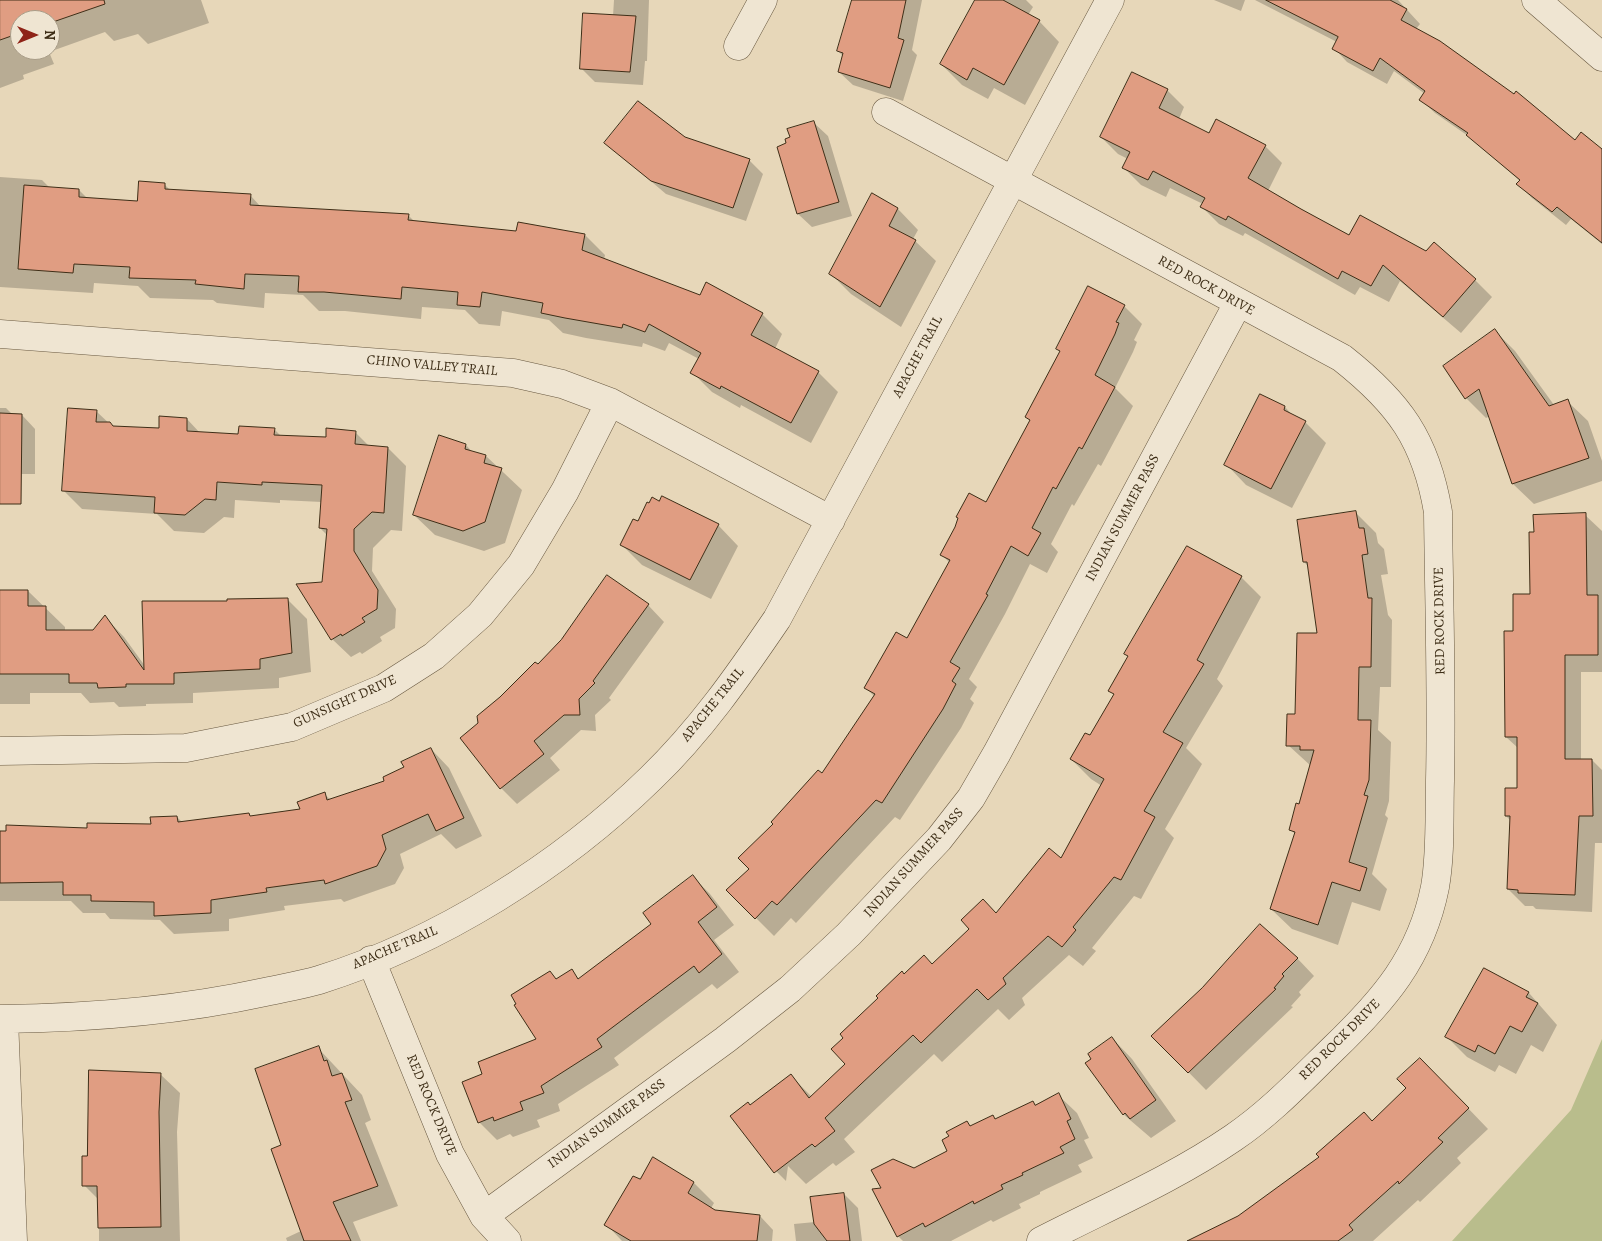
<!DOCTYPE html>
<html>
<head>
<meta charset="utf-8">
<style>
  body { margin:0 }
  #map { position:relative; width:1602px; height:1241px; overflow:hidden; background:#e7d7b9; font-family:Alegreya,serif }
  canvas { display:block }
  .north { position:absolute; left:10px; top:10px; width:50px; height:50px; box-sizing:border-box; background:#efe5d2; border:1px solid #a89c87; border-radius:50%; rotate:90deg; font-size:14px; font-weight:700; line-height:20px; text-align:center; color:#3e2e17 }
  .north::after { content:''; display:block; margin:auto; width:18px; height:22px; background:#8f2418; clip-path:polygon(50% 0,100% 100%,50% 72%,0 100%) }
</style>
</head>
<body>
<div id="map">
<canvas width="1602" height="1241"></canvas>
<div class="north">N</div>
</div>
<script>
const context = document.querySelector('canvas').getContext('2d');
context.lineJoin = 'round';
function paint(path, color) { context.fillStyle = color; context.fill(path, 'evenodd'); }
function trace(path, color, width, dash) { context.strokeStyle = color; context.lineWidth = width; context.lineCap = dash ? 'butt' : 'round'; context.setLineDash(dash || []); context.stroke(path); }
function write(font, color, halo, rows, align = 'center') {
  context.font = font + ' Alegreya,serif'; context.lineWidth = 4; context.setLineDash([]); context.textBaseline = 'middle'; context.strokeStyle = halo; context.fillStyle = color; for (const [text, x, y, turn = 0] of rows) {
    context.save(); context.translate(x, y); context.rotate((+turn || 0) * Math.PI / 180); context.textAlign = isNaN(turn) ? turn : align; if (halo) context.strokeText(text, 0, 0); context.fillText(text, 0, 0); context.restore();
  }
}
const green = new Path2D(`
  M1602 1039V1241H1452L1571 1110Z`);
const shadow = new Path2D(`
  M0 0H201L209 23 148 44 138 34 114 41 105 32 49 52 54 64 23 75 24 79 0 88ZM20 20H50V50H20Z
  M614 0H649L647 61H645L643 85 595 82 581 68 613 16Z
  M854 0H922L912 50 917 55 903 101 853 85 839 72 843 56 838 51Z
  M976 0H1026L1033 7 1028 15 1039 21 1059 42 1025 105 994 88 988 99 962 85 941 64Z
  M1214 0H1245L1241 11Z
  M1255 0H1398L1420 24 1416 29 1575 142 1602 152V244L1571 219 1566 225 1532 198 1518 184 1520 181 1471 138 1435 113 1421 100 1425 94 1394 71 1387 84 1347 62 1334 48 1337 42Z
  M1167 90 1184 107 1179 119 1209 135 1265 146 1282 163 1268 191 1350 236 1475 280 1492 297 1461 333 1400 281 1389 302 1360 287 1355 295 1245 233 1243 236 1219 224 1202 207 1203 204 1170 188 1166 197 1141 185 1124 168 1128 159 1118 154 1101 137Z
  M814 123 828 136 852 216 812 227 798 214 778 148 788 144Z
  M684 138 749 160 763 174 746 221 666 194 605 142Z
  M0 177 42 180 51 189 79 190 87 198 138 202 165 185 171 191 250 195 261 207 408 215 415 222 517 232 519 223 585 235 605 255 604 260 700 296 707 284 762 314 782 334 775 349 818 372 838 392 811 443 741 405 740 408 712 392 692 372 699 359 669 343 665 351 643 343 642 347 586 338 563 333 549 320 502 311 500 326 479 324 465 310 422 307 421 319 345 311H319L303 295 265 293 264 308 217 303 213 300 150 298 138 286 94 283 93 293 0 287Z
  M872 195 898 209 918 230 913 239 936 261 901 327 851 294 830 273Z
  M1124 306 1142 324 1134 340 1137 342 1133 352 1115 388 1133 406 1101 466 1098 464 1074 506 1072 504 1051 544 1058 552 1047 573 1030 564 1005 614 969 679 977 687 970 699 974 703 961 728 900 820 895 817 796 923 791 918 774 936 728 890 750 869 822 775 875 697 866 688 907 639 950 563 941 554 986 504 1030 421 1026 417Z
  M1495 331 1515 351 1554 405 1567 401 1588 421 1602 461V481L1534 504 1513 484 1490 416 1486 418 1466 398Z
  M1261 395 1285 407 1294 417 1305 422 1326 443 1292 508 1246 485 1226 464Z
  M0 408H6L13 415H22L35 429V474H0Z
  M96 411 113 427 160 429 187 419 200 433 240 435 274 429 281 436 327 439 355 432 370 447 388 448 406 466 402 531 391 530 373 548 372 571 396 609 395 628 380 637 382 641 362 654 360 652 351 657 332 639 323 583 327 535 320 528 322 502 280 500V503L235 500 234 518 224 517 204 533 174 531 157 514 82 509 63 490Z
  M466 445 473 453 486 456 522 490 505 543 484 551 435 535 414 515Z
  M1356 513 1376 533 1378 543 1384 549 1388 574 1381 575 1388 615 1392 620 1391 687H1380L1378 730 1391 742 1389 801 1385 815 1388 818 1372 874 1387 889 1380 911 1352 902 1338 945 1292 929 1271 909 1296 835 1290 829 1311 766 1288 745 1319 635 1309 567 1304 562Z
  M1585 515 1602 531V672H1581V760H1592L1602 770V843H1595L1592 912 1536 909 1533 906H1525L1508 889 1511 821 1506 816 1518 789V748L1506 737 1514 632 1532 596Z
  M718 525 738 546 711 599 642 565 622 545Z
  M1241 577 1261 597 1217 679 1223 686 1186 748 1202 764 1165 829 1174 838 1141 899 1134 896 1092 948 1096 951 1083 966 1069 955 1022 998 1025 1005 1009 1020 998 1009 942 1062 934 1054 844 1139 855 1152 836 1166 833 1163 806 1184 788 1166 786 1181 767 1162 751 1107 791 1076 812 1097 847 1064 904 975 933 965 1062 860 1102 786 1091 779 1071 759 1090 737 1115 695 1110 690Z
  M28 591 65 627V631H93L105 617 124 637 145 666 228 602 287 599 307 619 311 672 279 678V688L193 693V703L146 704V706L119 707 114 702 90 703 81 693H30V704H0V592Z
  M648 605 664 622 609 698 611 700 595 715 596 731 581 730 550 758 560 770 517 804 501 788 479 724 562 640Z
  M431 749 449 768 482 836 456 849 441 834 400 854 404 868 395 884 344 902 341 899 284 906 285 910 229 919V931L174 934 160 920 110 919 105 913H83L71 901H0V832L152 825 177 817 183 823 249 814 251 817 301 810 324 794 331 800 386 782Z
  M693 877 710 894 734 925 714 940 739 972 717 989 712 984 614 1058 619 1065 558 1104 560 1111 537 1120 540 1127 513 1137 510 1134 497 1140 479 1122 484 1075 538 1040 550 972 557 980 571 971 579 979 653 924Z
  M1297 958 1314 976 1299 992 1301 995 1291 1006 1293 1007 1206 1090 1153 1036Z
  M1484 969 1529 993 1557 1025 1543 1052 1531 1045 1516 1074 1499 1065 1495 1072 1467 1057 1447 1037Z
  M1112 1038 1132 1059 1176 1121 1151 1138 1123 1114Z
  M318 1048 362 1095 371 1120 365 1123 398 1206 353 1222 361 1241H287L286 1238 301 1231 283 1146Z
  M160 1074 180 1093 177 1132 180 1241H99V1200L84 1185 88 1157Z
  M1440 1079 1488 1129 1457 1158 1461 1163 1420 1202 1418 1200 1373 1241H1193L1239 1217 1372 1122Z
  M1058 1095 1077 1113 1089 1138 1084 1140 1093 1158 1078 1165 1082 1172 1040 1192V1194L1019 1204 1021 1208 993 1222 991 1220 951 1241H903L898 1236 882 1189 949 1151 967 1123 971 1127 992 1116 996 1120 1033 1102 1036 1105Z
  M640 1181 694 1183 714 1203 710 1210 760 1216 773 1230 772 1241H622L606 1224Z
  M844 1194 858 1208 862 1241H796L794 1224 815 1222Z`);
const building = new Path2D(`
  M0 0H104L105 4 50 23V20H20V33L0 40Z
  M852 0H906L898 38 904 40 890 88 838 72 843 53 837 51Z
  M975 0H1003L1040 20 1004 85 973 68 967 80 940 64Z
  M1266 0H1390L1407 9 1401 20 1440 41 1514 94 1516 91 1575 140 1581 132 1602 149V243L1557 207 1552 212 1516 184 1520 180 1466 135 1468 133 1419 100 1425 91 1380 58 1373 71 1332 49 1338 37Z
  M583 13 636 16 630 72 580 69Z
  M1132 72 1168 89 1159 108 1209 133 1216 119 1266 145 1248 178 1301 209 1349 235 1360 215 1426 251 1434 242 1476 279 1443 317 1383 265 1371 286 1342 271 1338 279 1228 216 1226 220 1200 207 1205 198 1153 171 1148 180 1122 168 1130 152 1100 137Z
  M638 101 685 137 750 159 733 208 651 181 604 143Z
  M814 121 839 202 797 214 777 147 786 143 785 139 790 137 787 129Z
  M139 181 165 183V189L251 194 250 205 409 214 408 220 516 231 518 222 585 234 582 250 700 295 706 282 763 313 751 335 819 371 791 423 721 386 720 389 690 373 701 353 649 324 645 332 623 324 622 328 565 318 541 313 543 303 482 292 480 307 457 305 458 292 402 287 401 299 324 292H298L299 276 245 274 244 289 195 284 196 280 129 278 130 267 74 264 73 273 18 269 24 185 79 189V197L137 201Z
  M872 193 898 208 889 226 916 240 880 307 829 274Z
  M1088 286 1125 305 1116 322 1119 323 1115 334 1095 375 1115 387 1082 449 1079 447 1056 489 1053 487 1032 528 1041 533 1028 556 1011 546 986 594 988 595 950 662 960 668 952 681 956 684 943 709 882 803 876 800 777 905 772 901 755 919 726 890 749 869 738 858 773 824 771 822 818 770 822 773 875 694 864 688 896 632 907 638 950 560 940 555 955 527 958 518 956 517 969 493 986 502 1030 420 1025 417 1060 351 1056 349Z
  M1495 329 1549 406 1568 399 1589 458 1512 484 1479 389 1465 399 1443 366Z
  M1260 394 1285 406 1284 410 1306 421 1271 489 1224 465Z
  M68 408 97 410 96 422H110L113 426 159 428V416L187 418V431L238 434 239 426 275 428 274 435 326 437V428L356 431 355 444 388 447 384 513 372 512 354 529V551L378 590 377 609 362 618 365 622 342 636 341 634 331 640 296 584 322 582 327 529 319 528 322 485 262 482V485L217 482 216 500 205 499 185 515 154 513 155 497 62 491Z
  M0 413 22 414 21 504H0Z
  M439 435 466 444 465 449 486 455 484 463 502 468 485 522 463 531 413 515Z
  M662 496 719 524 690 580 620 545 633 519 638 521 647 502 649 503 652 497 659 501Z
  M1356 511 1359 528H1364L1368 554 1362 555 1368 598H1372L1371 667H1359L1358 720H1371L1369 780 1364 795 1368 796 1349 862 1367 868 1360 891 1332 882 1318 925 1270 909 1295 832 1289 830 1296 803 1299 804 1314 750H1300V746H1286L1287 714H1295L1297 633H1317L1307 562H1303L1297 520Z
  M1586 513 1587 595H1598V655H1565V759H1592L1593 816H1579L1575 895 1518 893V890L1507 889 1510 816H1505V788H1517V737H1505L1504 631H1513V594H1530L1529 532H1534L1533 515Z
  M1187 546 1242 576 1197 660 1204 664 1163 732 1183 743 1144 811 1155 817 1121 880 1114 877 1073 927 1076 930 1062 947 1048 936 1003 978 1006 984 988 1000 977 989 921 1043 913 1035 825 1118 835 1131 815 1147 812 1144 774 1173 730 1116 748 1102 750 1105 791 1074 809 1098 845 1064 831 1049 843 1038 840 1034 878 998 876 996 902 971 904 974 924 955 932 964 969 929 961 920 983 899 996 913 1049 848 1061 858 1104 779 1070 759 1085 733 1090 735 1114 694 1108 691 1128 656 1124 654Z
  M607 575 649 604 593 681 595 683 579 699 580 715H564L534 741 544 754 500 789 460 738 478 723 477 716 500 697 535 662 538 664 561 640Z
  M0 590H28V606H46V630H93L105 615 144 670 142 601H227V599L288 598 292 653 260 659V669L174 673V684H126V687L98 688 97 683H69V674H0Z
  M431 748 464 818 436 831 428 814 382 835 386 849 377 866 325 884 324 880 266 888 267 892 211 900V913L154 916V902L91 901V895H63V882L0 883V831H6V825L87 828V823L151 824 150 817 177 816 178 822 249 813 250 816 300 809 297 802 325 792 327 800 384 781 383 777 404 767 401 762Z
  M693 875 717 907 698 922 722 954 699 973 694 966 597 1039 602 1047 541 1086 544 1093 520 1102 523 1110 494 1121 493 1117 478 1123 462 1082 482 1074 478 1062 536 1039 514 1005 516 1004 511 995 550 971 556 979 572 969 578 979 651 924 643 913Z
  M1260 924 1298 958 1282 974 1284 976 1274 988 1276 989 1188 1073 1151 1036 1202 988Z
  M1484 968 1529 992 1526 997 1538 1003 1522 1032 1510 1026 1495 1054 1478 1045 1475 1052 1445 1037Z
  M1112 1037 1156 1100 1130 1119 1125 1113 1123 1115 1085 1063 1091 1059 1088 1054Z
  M319 1046 324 1061 327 1060 332 1076 342 1073 352 1100 345 1102 378 1186 333 1202 351 1241H304L271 1149 281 1145 255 1069Z
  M1420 1058 1469 1108 1438 1138 1443 1142 1399 1184 1398 1181 1349 1225 1353 1230 1338 1241H1187L1238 1216 1319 1157 1316 1154 1364 1112 1372 1121 1406 1088 1397 1079Z
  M89 1070 161 1073 159 1112 161 1227 98 1228 97 1186H82V1156H87Z
  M1059 1093 1071 1119 1067 1121 1075 1139 1060 1147 1064 1153 1022 1173 1023 1175 1001 1185 1003 1189 974 1204 973 1201 925 1227 923 1223 897 1237 872 1189 881 1188 871 1170 893 1159 914 1168 947 1151 942 1140 949 1136 946 1132 967 1121 970 1126 993 1115 995 1119 1033 1101 1035 1105Z
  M653 1157 694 1182 688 1193 715 1210 760 1215 757 1241H631L604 1225 633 1176 640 1179Z
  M844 1193 850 1241H827L814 1224 810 1197Z`);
const minor = new Path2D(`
  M1536 0 1602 57
  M738 46 763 0
  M886 112 1342 358C1399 403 1426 440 1438 512 1439 602 1442 691 1440 781 1439 816 1441 853 1435 887 1421 958 1383 1001 1333 1049 1301 1080 1270 1113 1233 1138 1173 1179 1105 1208 1041 1241
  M0 334 513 373 562 384 610 402 831 520
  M0 751 186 748 292 727 384 688 434 656 480 615 521 565 565 491 610 402
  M371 960 450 1154 484 1216 507 1241
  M0 1019C89 1018 178 1011 265 992 283 988 302 985 319 980 440 942 561 866 651 778 700 731 739 675 777 619L1110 0
  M4 1019 13 1241
  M484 1216 725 1040 790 989 849 934 939 839 971 798 997 753 1238 303`);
const streetNames = [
  ["RED ROCK DRIVE",1206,286,29],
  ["APACHE TRAIL",918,357,-62],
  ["CHINO VALLEY TRAIL",432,366,5],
  ["INDIAN SUMMER PASS",1123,518,-62],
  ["RED ROCK DRIVE",1440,621,-91],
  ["GUNSIGHT DRIVE",345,702,-24],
  ["APACHE TRAIL",713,705,-51],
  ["INDIAN SUMMER PASS",914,863,-48],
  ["APACHE TRAIL",395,948,-23],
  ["RED ROCK DRIVE",1340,1040,-45],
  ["RED ROCK DRIVE",431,1105,67],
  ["INDIAN SUMMER PASS",607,1124,-36]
];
paint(green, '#b9bd8c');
paint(shadow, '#0003');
paint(building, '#e09d82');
trace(building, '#3e2e17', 1);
trace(minor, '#685840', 29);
trace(minor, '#efe5d2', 28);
write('14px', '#3e2e17', '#efe5d2', streetNames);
</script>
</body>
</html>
